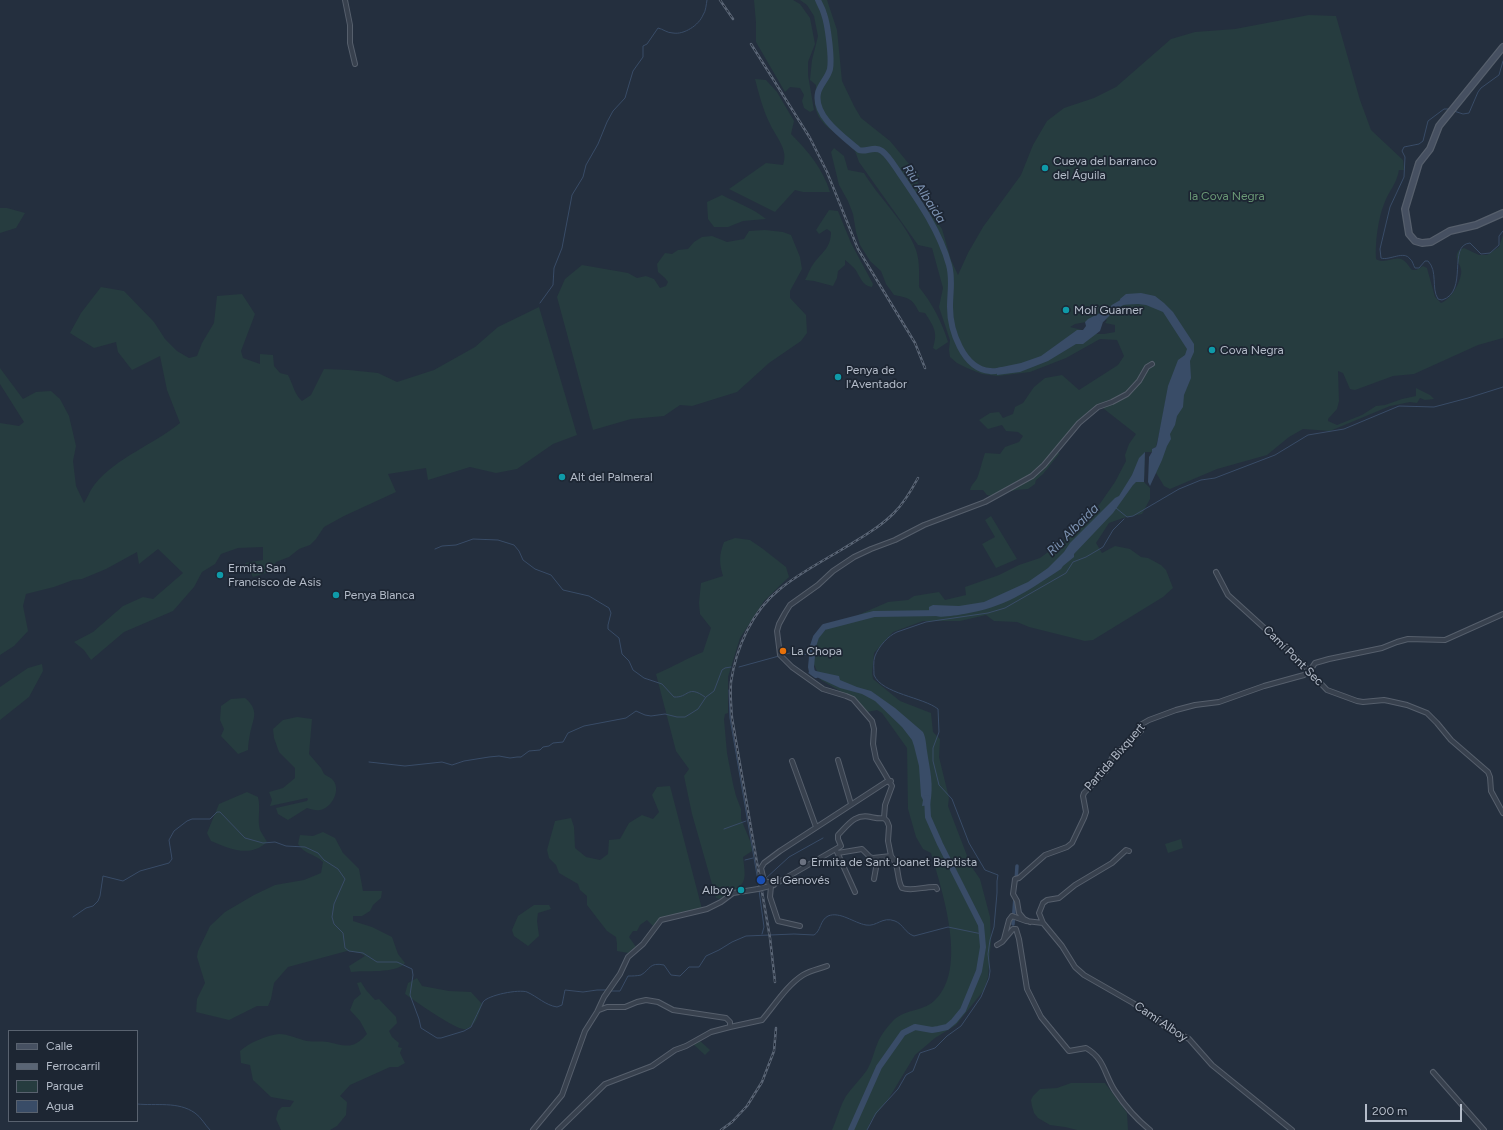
<!DOCTYPE html>
<html>
<head>
<meta charset="utf-8">
<style>
  body { margin:0 }
  #map { position:relative; width:1503px; height:1130px; overflow:hidden; background:#242f3e; font-family:Figtree,sans-serif }
  canvas { display:block }
  .legend { position:absolute; left:8px; top:1030px; width:130px; height:92px; box-sizing:border-box; background:#1d2633; border:1px solid #59626f; margin:0; padding:5px 7px; list-style:none; font-size:12px; color:#b4bcc9 }
  .legend li { display:flex; align-items:center; gap:8px; height:20px }
  .legend b { width:20px; border:1px solid #59626f }
  .scale { position:absolute; left:1365px; top:1104px; width:97px; height:18px; box-sizing:border-box; border:2px solid #b4bcc9; border-top:0; padding-left:5px; font-size:12px; line-height:14px; white-space:nowrap; color:#b4bcc9; -webkit-text-stroke:3px #1d2633; paint-order:stroke }
</style>
</head>
<body>
<div id="map">
<canvas width="1503" height="1130"></canvas>
<ul class="legend">
<li><b style="height:5px;background:#465061"></b>Calle</li>
<li><b style="height:5px;background:#5a6575"></b>Ferrocarril</li>
<li><b style="height:11px;background:#263c3f"></b>Parque</li>
<li><b style="height:11px;background:#394c67"></b>Agua</li>
</ul>
<div class="scale">200 m</div>
</div>
<script>
const context = document.querySelector('canvas').getContext('2d');
context.lineJoin = 'round';
function paint(path, color) { context.fillStyle = color; context.fill(path, 'evenodd'); }
function trace(path, color, width, dash) { context.strokeStyle = color; context.lineWidth = width; context.lineCap = dash ? 'butt' : 'round'; context.setLineDash(dash || []); context.stroke(path); }
function write(font, color, halo, rows, align = 'center') {
  context.font = font + ' Figtree,sans-serif'; context.lineWidth = 3.5; context.setLineDash([]); context.textBaseline = 'middle'; context.strokeStyle = halo; context.fillStyle = color; for (const [text, x, y, turn = 0] of rows) {
    context.save(); context.translate(x, y); context.rotate((+turn || 0) * Math.PI / 180); context.textAlign = isNaN(turn) ? turn : align; if (halo) context.strokeText(text, 0, 0); context.fillText(text, 0, 0); context.restore();
  }
}
const green = new Path2D(`
  M754 0H793L800 4 810 18 815 44 808 62V75L814 110 810 112 804 108 802 101 804 95 800 88 790 87 785 92 756 42V23Z
  M800 0H827L837 30 842 81 854 106 861 118 890 141 919 176 917 187 923 203 942 229 951 260 958 275 968 253 983 227 1021 175 1033 145 1047 121 1064 108 1094 98 1116 87 1171 39 1195 32 1235 29 1309 15 1336 16 1360 100 1371 130 1403 160 1404 170H1399C1396 186 1389 190 1384 204 1378 219 1375 243 1376 259 1385 265 1394 255 1403 260 1407 262 1409 267 1412 270H1416L1423 266 1427 268 1435 297 1441 303C1451 300 1463 279 1461 269 1460 264 1455 259 1457 254 1458 250 1461 249 1464 248L1479 255H1487L1499 247 1503 235V338L1478 345 1414 374 1393 376 1355 390 1350 389 1343 373 1338 371 1339 401 1337 409 1328 419V421L1337 425 1362 415 1376 406 1385 405 1402 399 1416 396V388L1430 395 1434 399 1425 400 1420 398 1417 403 1410 402 1390 406 1330 431 1303 429 1289 437 1267 455 1217 469 1170 489 1164 486 1155 471 1168 386 1162 421 1156 447 1152 449V452H1145L1144 482 1150 488V499L1142 514 1123 518 1109 523 1096 543 1102 553 1115 546 1130 549 1141 557 1148 558 1161 565 1166 570 1173 588 1163 597 1093 640 1085 641 1029 627 1017 622 994 621 986 615 960 621H923L893 632 874 653 872 673 873 679 900 701 931 713 933 732 940 739 939 757 949 798 948 806 971 866 980 879 990 917 991 941 988 977 984 990 956 1025 935 1038 915 1055 889 1098 871 1121 867 1130H832C837 1119 840 1106 846 1096 852 1087 861 1079 867 1070 872 1062 874 1051 878 1042 881 1035 887 1027 892 1022 903 1009 922 1012 934 1001 969 970 942 891 931 853L923 849 916 837 908 809 907 748 882 713 877 710 867 712 857 701 821 680 813 662 816 640 826 629 888 602 908 600 914 596 939 592 945 600 966 595 965 587 999 575 1019 565 1040 558 1067 538 1099 505 1115 482 1126 461 1125 455 1129 444 1136 434 1099 405 1096 406 1077 423 1057 447 1059 454 1043 474 1036 480 1035 484 1028 489 1016 490 992 496 987 495 983 490H970C971 484 976 482 978 476 981 467 982 462 985 453L1000 454 1005 447 1019 442 1023 436 1018 432 1006 431 1002 425 988 429 979 420 990 413 999 412 1003 418 1013 414 1015 407 1023 403 1034 387 1045 378 1062 375 1079 390 1118 365 1124 356 1117 340 1100 339 1066 358 1030 372 998 376 982 374 967 368 957 363 950 357 949 350 950 340 939 307 943 288 932 248 918 245 859 162C857 157 856 152 853 148 840 133 822 129 816 110 813 101 816 94 816 85L810 80 812 60 818 36 814 16 807 5ZM1103 319 1107 320 1105 323 1115 325V332L1104 334H1098L1070 327 1075 324Z
  M755 79 766 80 777 92 794 121 791 134C808 151 823 169 830 192H803L795 190 775 212 729 189 766 163 783 165C789 150 776 137 770 124 763 110 759 94 755 79Z
  M834 148 844 156 848 170 864 173C879 198 906 222 916 250 920 262 919 274 919 287 932 303 942 322 948 342L936 350 933 348C938 332 934 327 925 313L919 312C912 298 909 298 894 295L886 284 881 271 870 261 860 245 856 232 853 214 848 201 839 185 831 152Z
  M722 195C737 203 753 208 766 219L743 221 728 227H714L708 219 707 202Z
  M0 208H7L25 213 16 228 0 233Z
  M829 210 838 211 851 243 873 284 872 287C862 286 860 276 855 269 852 266 849 263 845 260V265L838 271 837 278 833 286 814 281 805 280C808 275 810 268 814 263 822 252 831 248 831 232L827 229 819 234 816 230Z
  M765 230 783 232 791 235 800 257 802 269 790 291V298L806 315 807 333 801 341 769 363 737 392 692 406 680 405 664 416 631 419 593 430 557 297 565 279 582 265 628 273 637 278 646 276 654 279 660 288 666 286 668 282 665 278 658 272 657 264 665 253 672 254 678 250 688 249 694 242 702 237 712 236 727 242 744 239 749 231Z
  M101 287 124 291 154 322 165 339 177 351 189 358 197 356 202 343 214 323 217 296 242 294 255 314 241 351 243 358 260 364V354L273 355 274 366 280 373 288 375C293 384 294 394 302 401L311 395 324 369 349 370 378 373 397 382 434 370 475 347 498 327 539 307 577 435 553 444 517 469 496 473 470 467 428 480 426 468 388 474 396 492 344 516 324 527 316 539 310 545 299 549 289 557 276 562 269 572 253 577 245 563 263 560V547L238 548 221 554 215 564 202 572 194 587 173 611 124 632 91 660 84 650 74 642 93 632 123 606 143 597 153 599 183 573 158 549 139 564 137 552 106 569 82 579 73 580 54 587 26 594 23 606 28 631 14 646 0 655V423L19 426 24 422 0 384V368L23 399 36 392 51 391 60 399 69 416 76 446 73 461 76 486 84 503C88 497 90 490 95 484 117 457 153 445 180 423L167 390 160 356 132 370 118 352 116 342 94 348 70 333 81 313Z
  M991 516 1017 559 996 568 982 544 995 537 985 520Z
  M735 538 750 540 763 549 786 567 789 577 764 601 740 638 728 677V713L725 714 724 719 727 753 733 784 736 796 741 809V819L751 843 752 851 743 857C747 887 745 883 720 899L716 898 692 814 684 776 689 769 676 751 656 674C673 667 687 658 703 652L711 628 700 614 699 603 701 583 723 576C719 563 719 555 724 542Z
  M42 664 43 671 29 697 0 720V687L28 668Z
  M245 698C260 711 253 718 250 734 249 739 248 745 248 750L238 754 221 736 224 729 220 720 221 706 231 699Z
  M297 717 312 719 309 754 321 768 324 774C326 776 330 777 332 779 342 789 332 808 320 810 316 811 311 809 307 808L288 820 278 814 276 808 307 801 308 799 307 798 270 806 272 800 269 792 283 788 295 778V768L279 752 274 738 273 729 283 720Z
  M670 786 702 909 660 919 653 926 647 920 640 925 637 931H633L629 937 636 947 628 953 617 951V944L616 937 607 931 587 905V896L580 890 578 884 559 873 556 865 549 858 547 850 555 821 571 818 574 827 575 848 586 857 600 860 608 854 609 840 620 839 629 823 642 815 653 819 659 812 652 795 657 787Z
  M247 792 258 797C261 809 257 819 260 830 262 834 265 838 267 842 250 858 230 849 211 841L207 833 219 804Z
  M323 832 335 838 343 853 359 869 363 891H382L381 898 373 905 370 911 362 916H353V921L372 927 392 937 398 954 405 963C396 974 365 970 351 972L349 966 365 956 360 953 347 951 288 967 274 983 271 999 268 1006H257L229 1020 196 1012 197 999 205 983 197 957 198 951 210 926 225 912 254 895 275 885 304 880 321 873 323 862C314 853 305 855 298 844L300 835 313 836Z
  M1181 839 1183 848 1168 853 1165 844Z
  M534 905H549L551 909 538 913 537 921 539 936 528 946 514 936 512 930 518 916Z
  M417 978 422 986 449 991 471 992 482 1004C479 1013 477 1025 466 1029 458 1032 414 1000 405 994L408 983Z
  M361 982 366 990 375 1000 379 999 396 1017 397 1023 389 1031 392 1037 399 1043 398 1047 402 1048 400 1053 405 1063 398 1067H390L350 1085 340 1096 347 1102 346 1115 337 1126 330 1130H281L276 1119 278 1111 282 1107H290L294 1101 271 1097 253 1080 250 1065 241 1063 240 1051C249 1043 267 1035 279 1034 288 1034 298 1039 307 1041 314 1042 321 1041 328 1042 346 1046 353 1050 367 1034L360 1021 350 1010 354 1000 361 994 357 983Z
  M699 1040 710 1050 705 1055 693 1044Z
  M1071 1083H1105L1127 1113 1128 1130H1077L1065 1127 1050 1125 1038 1118 1034 1113 1032 1106 1031 1100 1033 1096 1040 1089 1057 1088Z`);
const water = new Path2D(`
  M1141 293 1155 296 1164 303 1173 312 1194 344V352L1190 361 1191 378 1184 395 1183 407 1177 416 1175 425 1170 434 1171 439 1167 446 1162 460 1150 486 1148 482 1149 457 1152 452V449L1156 447 1157 444 1168 386 1178 360 1185 355 1187 349 1163 312 1146 305 1138 304 1121 305 1120 299 1126 294Z
  M1104 311 1108 315 1103 322 1100 331 1083 344H1076L1048 361 1020 372 997 375V368L1021 363 1041 356 1077 330H1083L1086 326 1085 322 1088 319Z
  M1145 452 1144 482H1136L1133 485 1113 513 1074 554V557L1063 566 1061 569C1026 592 1006 607 964 614 958 615 942 618 936 616 934 615 931 612 929 611V607L933 605 959 606 984 602 1028 582 1048 568 1064 552 1070 543 1115 498 1119 496 1132 475 1139 458Z
  M811 670 839 676 840 680 857 687 871 691 895 708 923 732C926 738 926 744 927 751 930 771 934 784 930 805L922 806 923 800 921 796 919 766 914 746 912 740 902 727 875 701 862 694 840 688 808 673Z`);
const stream = new Path2D(`
  M1449 109H1444L1428 121 1423 141 1419 144 1404 147 1402 151 1405 157 1404 177 1390 207 1380 249 1381 258C1389 261 1404 250 1410 259 1413 261 1413 265 1415 268H1419L1425 261H1428C1438 271 1431 288 1438 299L1442 300C1469 292 1447 245 1470 243L1481 254 1490 253 1499 245V236L1503 231
  M1454 111 1463 114 1469 113 1478 92 1481 88 1499 75 1503 61
  M540 303 553 285 554 268 562 248 572 195 583 177 586 165 598 144 607 122 613 111 625 98 633 71 643 57V46L647 44 658 28C663 29 667 33 673 33 684 35 699 25 703 15 706 11 706 5 707 0
  M1116 508 1127 517 1133 516 1179 489 1201 480 1215 478 1275 455 1308 435 1344 429 1399 406 1434 407 1468 398 1503 387
  M435 549 442 546 456 545 473 539 498 540 514 545 519 551 523 560 535 569 551 575 563 590 589 596 609 608 611 613 608 625V629L619 638 622 654 629 661 633 670 644 678 662 684 674 697C689 698 687 684 705 697
  M782 655 790 653 812 655
  M739 667 779 656
  M729 690 730 718 759 887
  M369 762 405 766 442 762 452 765 464 761 489 757 499 756 510 758 517 757H521L529 751 540 750 543 747 549 746 553 743 563 742 568 733 584 726 626 718 636 711 645 715 651 716 665 714 677 717H685L690 714 698 709 706 697 714 691 722 670 725 668 731 667
  M724 829 746 821
  M745 860 753 858
  M765 879 789 857 823 838
  M759 890 764 927 762 934
  M73 917 86 908 93 906 98 901 100 896 103 876 123 881 140 871 169 863 172 859 169 840 174 831 187 821 192 819H210L217 812H220L245 838 263 843 275 842 286 846 305 847 318 853 324 860 338 869 345 879 334 904 332 917 334 924 343 933 345 948 349 951 363 953 377 962H397L412 969 413 975 410 995 419 1019 421 1028 437 1038H441L464 1031 471 1027C475 1019 479 1010 483 1002 488 995 519 989 527 992 538 997 545 1005 557 1007L562 1005 565 990 583 992 597 990H606
  M609 991H620L628 976C632 976 637 976 641 975 651 969 649 962 664 965L671 975 680 976 689 967H699L706 956 719 950 732 942 746 936 794 934 814 935C821 931 820 920 828 916 840 911 854 923 866 925 877 927 882 916 895 921 903 924 905 933 914 936L948 927 982 934
  M137 1104C156 1106 178 1101 195 1113 201 1117 205 1125 210 1130
  M867 1130 876 1113 898 1089 906 1075 913 1071 920 1053 935 1048 947 1036 961 1026 981 997 989 978 990 971 988 954 990 940 994 927 997 893V881L998 875 985 870 969 843 952 799 939 785 933 761V748L939 732 938 709C923 697 882 694 874 675 874 669 873 661 875 656 879 646 888 636 897 632L926 622 988 613 1005 608 1066 573 1073 562 1086 557 1103 547 1113 530 1124 519`);
const canal = new Path2D(`
  M1016 881 1017 866
  M1013 924 1015 897`);
const river = new Path2D(`
  M818 0C820 5 823 9 824 14 828 25 832 58 830 69 828 78 820 84 818 93 813 116 844 137 859 150 866 153 874 145 882 151 889 156 895 167 900 174 920 203 940 232 949 265 953 279 950 292 950 307 950 330 963 369 990 371 994 372 1000 370 1005 370
  M1102 319 1114 307 1128 299
  M816 675 812 672 811 667 813 646 816 637 824 627 874 614 940 613
  M851 1130 879 1067 903 1033 915 1027 932 1030 938 1029 947 1027 954 1021 963 1010 979 971 983 947 981 925 940 844 928 817 927 798`);
const minor = new Path2D(`
  M345 0 350 25V43L355 64
  M1216 572 1228 595 1293 654 1327 690 1357 701 1363 702 1384 700 1389 701 1407 705 1427 713 1437 723 1451 740 1488 772 1490 777 1491 791 1503 813
  M838 760 851 804
  M792 761 816 827
  M884 818 887 821 889 826 888 841 891 856
  M837 852 855 892
  M838 853 862 849 870 857 873 858 891 856C900 865 896 878 902 888 912 892 925 886 936 887L937 889
  M874 879 877 862 875 858
  M774 885 771 883 764 881 761 868 764 863 780 851 886 782 891 781
  M771 886 770 897 778 921 800 926
  M766 887 777 883 841 846 838 839V835C848 825 855 813 871 817 876 818 879 819 884 818L885 805 892 786 876 759 873 744 874 729 872 721 853 699 846 696 823 689 792 667 780 655 777 631 779 624 785 613 790 605 818 585 833 571 854 557 871 549 895 540 924 525 985 502 1032 476 1044 465 1079 423 1098 407 1112 402 1127 394 1139 381 1147 367 1152 364
  M1030 922 1024 919 1019 913 1017 901 1013 894 1015 879 1019 878 1045 855 1067 847 1072 843 1084 818 1086 812 1083 796 1084 793 1106 771 1113 756 1141 731 1142 724 1149 720 1176 710 1195 705 1219 702 1264 686 1304 675 1309 672 1315 663 1329 659 1382 648 1397 642 1408 639 1445 640 1503 614
  M1043 923 1039 913 1043 903 1047 900 1059 898 1075 885 1112 863 1126 850 1129 851
  M1004 939 1009 920 1012 916 1026 921 1043 923 1062 946 1075 967 1084 975 1133 1003 1166 1027 1189 1039 1212 1065 1292 1130
  M997 945 1002 942 1013 929H1016L1019 939 1027 989 1041 1017 1069 1051 1086 1048C1105 1059 1104 1074 1115 1091 1125 1106 1136 1119 1150 1130
  M599 1010 607 1007H625L637 1002 646 1000 658 1002 673 1010 726 1018 730 1022V1027
  M1433 1072 1484 1130
  M533 1130 562 1095 585 1031 597 1012 604 997 620 974 628 957 643 944 661 920 707 909 721 902 733 893 758 889
  M558 1130 605 1084 652 1066 675 1050 686 1046 711 1032 730 1027 762 1020C774 1006 787 985 803 975 811 970 819 969 827 966`);
const secondary = new Path2D(`
  M1503 47 1439 126 1430 149 1419 163 1405 209 1409 234 1415 241 1422 243 1431 242 1450 231 1476 225 1503 213`);
const rail = new Path2D(`
  M720 0 733 19
  M751 44 810 138 827 172 858 249 915 343 925 368
  M775 982 770 938 732 718C731 706 730 694 731 682 736 648 752 611 780 589 798 574 821 562 841 550 859 539 879 528 894 513 904 503 911 491 918 478
  M721 1130 732 1122 747 1106 762 1082 774 1051 776 1028`);
const minorBridge = new Path2D(`
  M758 889 766 887`);
const markers = [
  [1045,168,4,"#0f9aa8"],
  [1066,310,4,"#0f9aa8"],
  [1212,350,4,"#0f9aa8"],
  [838,377,4,"#0f9aa8"],
  [562,477,4,"#0f9aa8"],
  [220,575,4,"#0f9aa8"],
  [336,595,4,"#0f9aa8"],
  [783,651,4,"#e8710a"],
  [803,862,4,"#6b7280"],
  [761,880,5,"#1a4fb4"],
  [741,890,4,"#0f9aa8"]
];
const poiNames = [
  ["Cueva del barranco",1053,161],
  ["del Águila",1053,175],
  ["Molí Guarner",1074,310],
  ["Cova Negra",1220,350],
  ["Penya de",846,370],
  ["l'Aventador",846,384],
  ["Alt del Palmeral",570,477],
  ["Ermita San",228,568],
  ["Francisco de Asis",228,582],
  ["Penya Blanca",344,595],
  ["La Chopa",791,651],
  ["Ermita de Sant Joanet Baptista",811,862],
  ["el Genovés",770,880],
  ["Alboy",733,890,"right"]
];
const parkNames = [
  ["la Cova Negra",1227,196]
];
const streetNames = [
  ["Camí Pont Sec",1293,656,45],
  ["Partida Bixquert",1115,757,-49],
  ["Camí Alboy",1161,1022,34]
];
const waterNames = [
  ["Riu Albaida",924,194,57],
  ["Riu Albaida",1073,530,-45]
];
paint(green, '#263c3f');
paint(water, '#394c67');
trace(stream, '#394c67', 1);
trace(canal, '#394c67', 3.5);
trace(river, '#394c67', 6);
trace(minor, '#565f6c', 6);
trace(secondary, '#565f6c', 8);
trace(minor, '#38414e', 4);
trace(secondary, '#465061', 5.5);
trace(rail, '#5a6575', 2.5);
trace(rail, '#1d2633', 1, [3]);
trace(minorBridge, '#565f6c', 6, []);
trace(minorBridge, '#38414e', 4);
for (const [x, y, r, color] of markers) { const dot = new Path2D(); dot.arc(x, y, r, 0, 2 * Math.PI); context.fillStyle = color; context.fill(dot); trace(dot, '#1d2633', 1.5); }
write('12px', '#b4bcc9', '#1d2633', poiNames, 'left');
write('12px', '#6b9a76', '#1d2633', parkNames);
write('12px', '#b4bcc9', '#1d2633', streetNames);
write('italic 13px', '#7c92b1', '#1d2633', waterNames);
</script>
</body>
</html>
